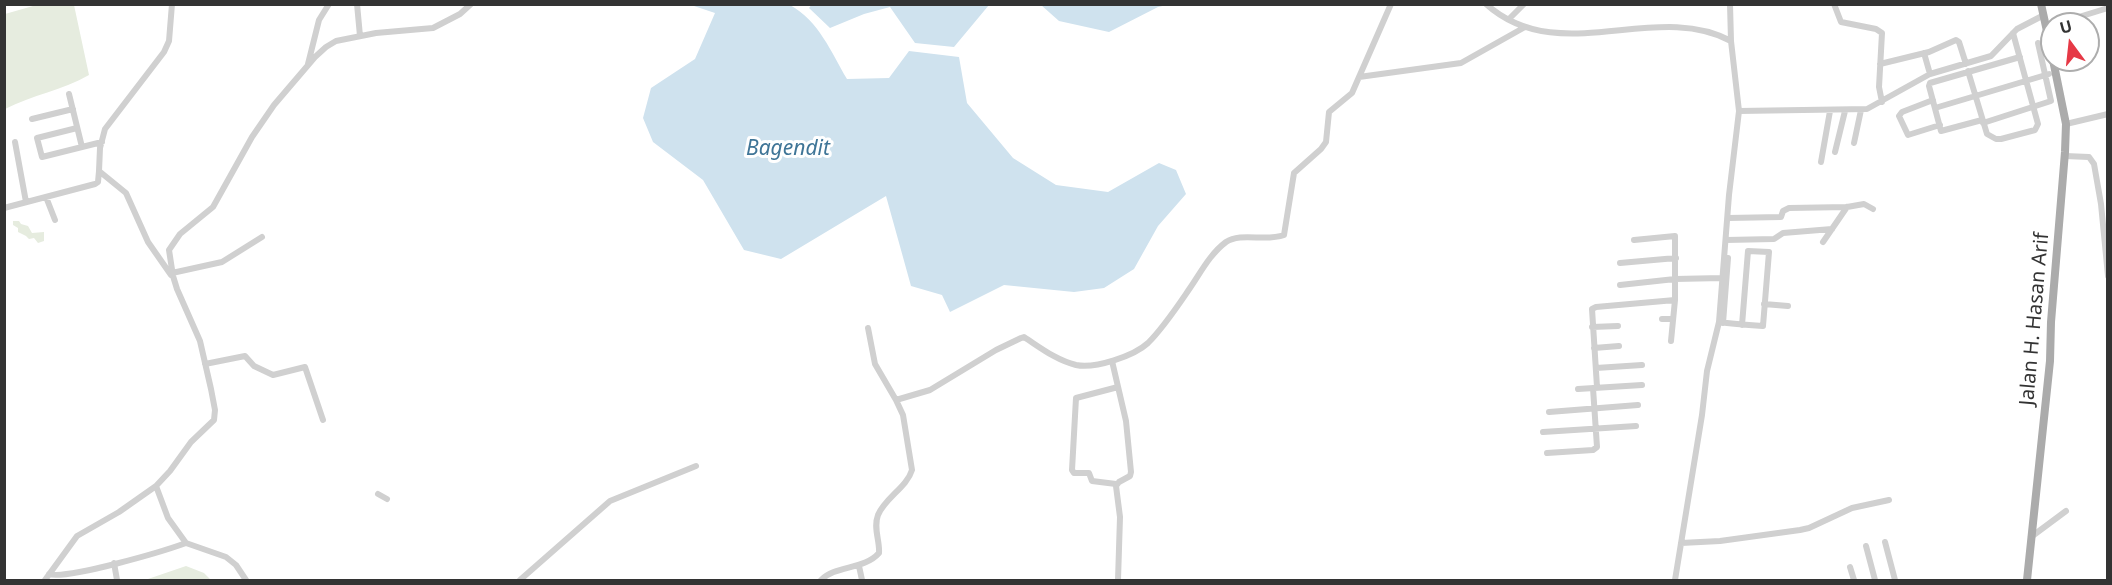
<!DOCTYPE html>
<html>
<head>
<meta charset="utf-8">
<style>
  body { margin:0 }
  #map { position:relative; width:2112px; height:585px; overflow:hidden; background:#fff; font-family:"Noto Sans",sans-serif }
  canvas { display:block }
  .frame { position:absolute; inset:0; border:6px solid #333; pointer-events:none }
  .north { position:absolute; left:2040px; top:12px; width:60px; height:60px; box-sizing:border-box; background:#fff; border:2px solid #adadad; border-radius:50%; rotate:345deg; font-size:16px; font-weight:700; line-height:24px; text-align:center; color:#333 }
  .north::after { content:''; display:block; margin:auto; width:21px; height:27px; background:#e63946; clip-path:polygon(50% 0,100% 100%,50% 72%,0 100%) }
</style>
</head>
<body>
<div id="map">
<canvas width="2112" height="585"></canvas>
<div class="frame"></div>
<div class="north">U</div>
</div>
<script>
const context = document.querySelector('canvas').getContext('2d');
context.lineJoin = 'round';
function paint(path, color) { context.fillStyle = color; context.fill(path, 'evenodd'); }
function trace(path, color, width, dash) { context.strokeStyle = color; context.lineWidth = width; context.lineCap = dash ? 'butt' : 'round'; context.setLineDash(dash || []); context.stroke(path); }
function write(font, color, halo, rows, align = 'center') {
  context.font = font + ' "Noto Sans",sans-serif'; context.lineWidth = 6; context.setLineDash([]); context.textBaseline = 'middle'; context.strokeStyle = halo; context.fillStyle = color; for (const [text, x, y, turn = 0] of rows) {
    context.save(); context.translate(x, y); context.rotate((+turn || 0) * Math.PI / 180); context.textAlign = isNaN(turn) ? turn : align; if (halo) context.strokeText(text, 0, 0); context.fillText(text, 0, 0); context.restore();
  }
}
const green = new Path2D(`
  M40 4 74 5 89 75C63 90 32 95 5 109V14Z
  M13 221H19L21 224 28 226 32 233 44 232V241L38 243 34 238 29 239 26 236 18 232V228L13 225Z
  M186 566 204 573 211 580H145Z`);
const water = new Path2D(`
  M812 4H989V5L954 47 915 43 890 7 864 14 830 28 809 8Z
  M691 5H790C819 21 831 52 847 79L889 78 909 51 959 57 967 103 1013 158 1056 185 1108 192 1159 163 1176 170 1186 194 1158 226 1134 269 1104 288 1074 292 1004 285 950 312 942 295 911 286 886 196 781 259 744 250 703 180 653 142 643 118 651 88 695 59 715 13Z
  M1041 5H1167L1158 7 1109 32 1059 21Z`);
const minor = new Path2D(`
  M357 4 360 36
  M1486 4C1558 69 1655 0 1731 41L1739 111 1729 195 1719 322 1707 371 1702 415 1675 580
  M1730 4 1731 41
  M1834 4 1841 22 1876 29 1882 33 1879 87 1882 102
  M1509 19 1524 4
  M2056 24 2108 8
  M1924 53 1930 74
  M308 64 319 20 329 4
  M1880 64 1929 52 1956 40 1959 42 1966 64
  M1968 71 1987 134 1996 139H2001L2035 130 2038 124 2013 33
  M1359 77 1461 63 1525 27
  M69 94 82 147
  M1933 100 1902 112 1899 116 1908 135 1940 125
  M1935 108 2049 74
  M1739 111 1867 109 1930 74 1991 56 2017 29 2044 15
  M32 119 73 109
  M1982 120 1941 131 1929 86 1930 83 2020 57
  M1983 123 2051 101 2038 43
  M2066 124 2108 114
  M77 128 37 138 42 157 102 142
  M15 142 26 202
  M1854 143 1861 110
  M1835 152 1845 111
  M2065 156 2089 157 2094 164 2101 204 2108 276
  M1821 162 1830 111
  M46 197 55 220
  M4 208 95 184 98 182 99 171
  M1728 218 1781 217 1783 211 1789 208 1847 207 1864 204 1873 209
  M1634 240 1675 236V300L1671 341
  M1726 240 1774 239 1783 233 1832 229
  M1823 242 1847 207
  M1620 263 1676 258
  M172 273 222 262 262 237
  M171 275 148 242 126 193 99 171 100 148 105 129 164 52 169 41 172 4
  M1620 285 1675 279 1722 278
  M1764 304 1788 306
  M1662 319H1673
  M1719 322C1733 324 1748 325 1763 326L1769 252 1748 251 1742 325
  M1723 323 1728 258
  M1592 327 1618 326
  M868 328 875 364 896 400
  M1594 348 1619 346
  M1112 361 1126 421 1131 472 1130 476 1119 482 1116 486 1120 517 1118 580
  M205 364 245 356 254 366 273 375 305 367 323 420
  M1596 368 1642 365
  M1597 387 1592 309 1596 307 1675 300
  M1578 389 1642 385
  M1549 412 1638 405
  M1543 432 1636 426
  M1547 453 1593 450 1597 447 1593 388
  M1116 484 1092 481 1089 473H1074L1072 470 1076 398 1118 387
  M156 486 168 518 186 543 226 557 236 565 246 580
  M378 494 387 499
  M2031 537 2066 511
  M1885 542 1895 580
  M1681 543 1720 541 1800 530 1809 528 1852 508 1889 500
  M1866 546 1875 580
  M114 563 117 580
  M859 566 862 580
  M1850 567 1854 580
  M49 574C67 580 164 551 186 543
  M45 580 77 536 119 512 156 486 170 471 191 442 214 420 215 410 211 389 200 341 177 289 173 276 169 250 180 234 213 207 252 137 274 105 315 57 326 47 336 41 376 33 433 28 460 14 471 4
  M520 580 610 501 696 466
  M821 580C836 565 864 570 879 553 880 541 873 528 878 515 885 498 907 487 912 470L903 415 896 400 930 390 996 350 1021 338 1024 337C1041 348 1056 360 1076 365 1095 369 1134 356 1148 343 1164 327 1177 307 1190 288 1201 272 1210 254 1226 242 1241 232 1266 242 1284 235L1294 173 1321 149 1326 142 1329 112 1352 93 1391 4`);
const major = new Path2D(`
  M2041 4 2052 54
  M2027 580 2050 361 2051 322 2065 152 2066 124 2053 60`);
const streetNames = [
  ["Jalan H. Hasan Arif",2035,319,-85]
];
const waterNames = [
  ["Bagendit",788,149]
];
paint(green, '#e6ecdf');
paint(water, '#cfe2ee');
trace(minor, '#d0d0d0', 6);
trace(major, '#ababab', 8);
write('20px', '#333', '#fff', streetNames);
write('italic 21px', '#3f7597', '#fff', waterNames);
</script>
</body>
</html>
